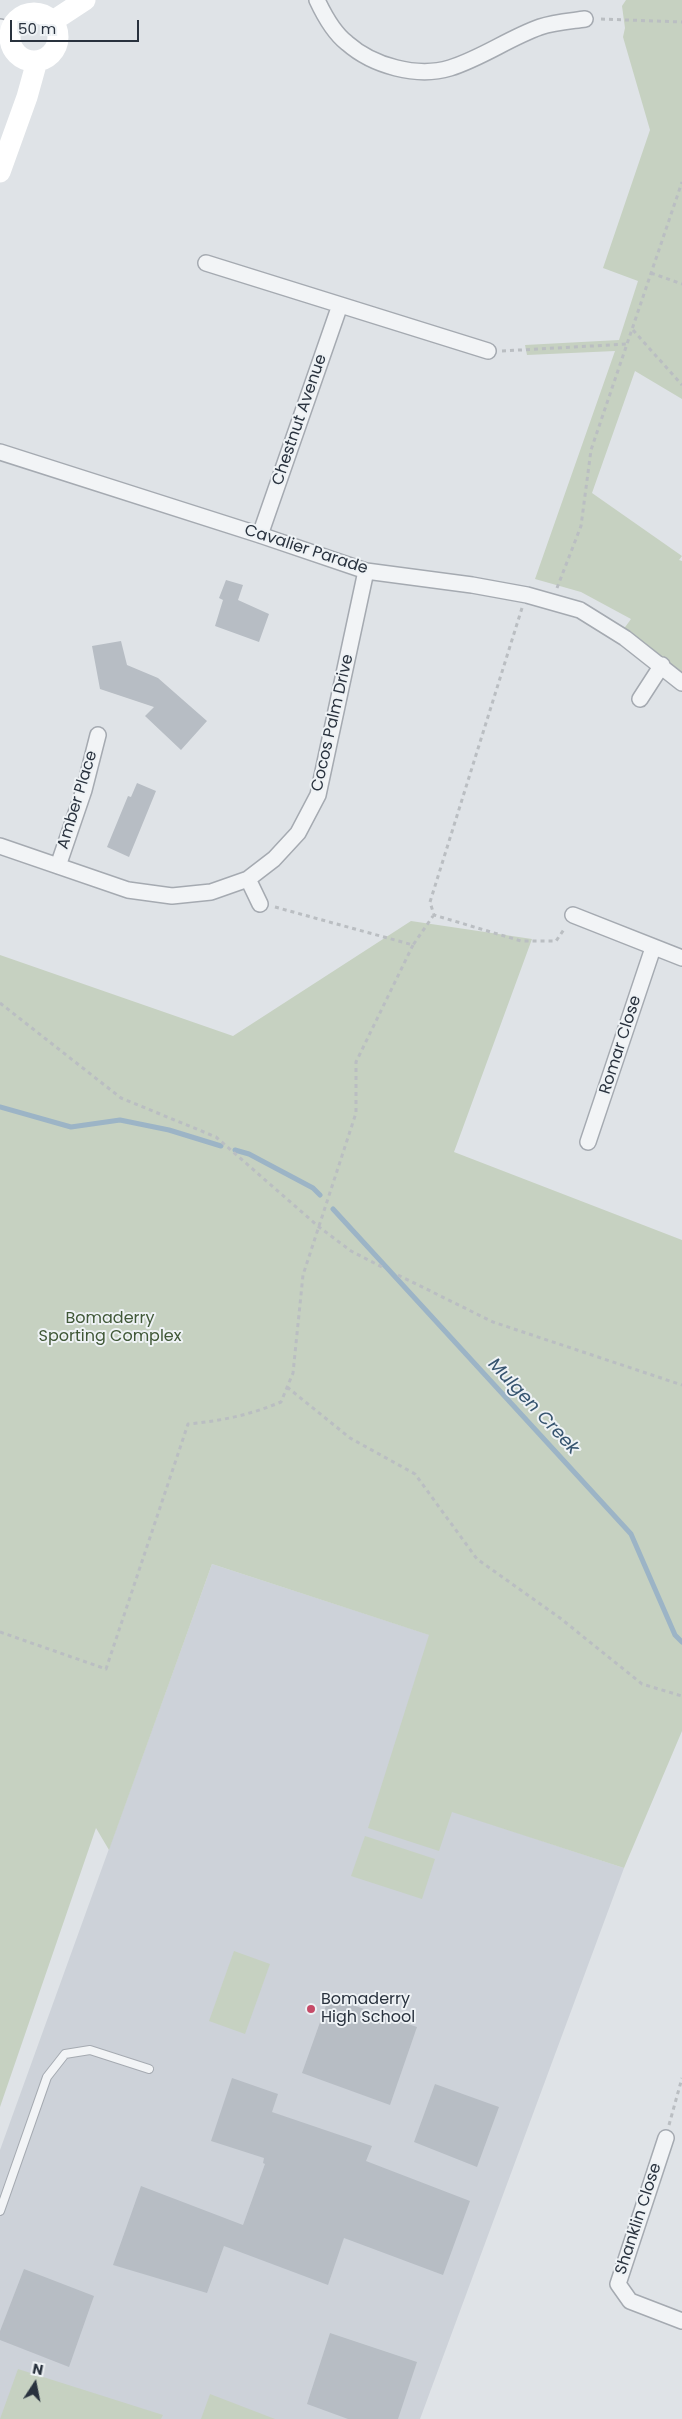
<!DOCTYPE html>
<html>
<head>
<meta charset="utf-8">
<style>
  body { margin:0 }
  #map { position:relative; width:682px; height:2419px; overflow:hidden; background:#dfe3e7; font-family:Poppins,sans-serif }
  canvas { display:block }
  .north { position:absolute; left:10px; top:2359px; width:50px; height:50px; -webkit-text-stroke:4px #eef2f5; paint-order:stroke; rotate:11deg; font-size:14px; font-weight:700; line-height:20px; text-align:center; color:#29323e }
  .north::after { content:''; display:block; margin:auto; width:18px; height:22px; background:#29323e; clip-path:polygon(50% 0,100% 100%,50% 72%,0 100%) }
  .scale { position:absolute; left:10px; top:20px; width:129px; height:22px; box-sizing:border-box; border:2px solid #29323e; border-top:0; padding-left:6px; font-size:15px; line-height:18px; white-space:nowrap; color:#29323e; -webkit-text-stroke:4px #eef2f5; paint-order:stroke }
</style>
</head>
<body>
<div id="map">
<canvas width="682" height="2419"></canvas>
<div class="north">N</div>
<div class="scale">50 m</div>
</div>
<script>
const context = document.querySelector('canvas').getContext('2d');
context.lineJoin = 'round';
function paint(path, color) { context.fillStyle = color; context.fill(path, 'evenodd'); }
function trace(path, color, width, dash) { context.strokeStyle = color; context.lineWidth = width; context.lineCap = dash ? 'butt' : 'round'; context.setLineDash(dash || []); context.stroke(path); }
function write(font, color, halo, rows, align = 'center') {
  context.font = font + ' Poppins,sans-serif'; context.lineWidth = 4; context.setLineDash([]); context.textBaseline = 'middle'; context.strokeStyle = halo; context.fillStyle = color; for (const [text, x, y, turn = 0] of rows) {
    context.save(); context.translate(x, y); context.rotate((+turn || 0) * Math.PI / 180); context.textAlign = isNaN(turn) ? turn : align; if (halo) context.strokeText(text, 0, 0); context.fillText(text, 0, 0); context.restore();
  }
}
const built = new Path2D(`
  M212 1564 430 1635 382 1788 624 1868 420 2419H0V2150Z`);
const green = new Path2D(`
  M626 0H682V399L635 371 592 493 682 556 679 560 682 561V676L623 630 631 619 581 592 535 579 615 351 527 355 525 345 619 340 638 281 603 268 650 130 623 37 625 28 622 6Z
  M411 921 532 939 454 1152 682 1240V1731L624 1868 452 1812 439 1851 368 1828 429 1635 212 1564 109 1850 96 1828 0 2107V955L233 1036Z
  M365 1836 435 1859 422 1899 351 1876Z
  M234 1951 270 1964 245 2034 209 2021Z
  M18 2369 163 2415 161 2419H0Z
  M210 2394 275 2419H201Z`);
const stream = new Path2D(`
  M0 1107 71 1127 120 1120 169 1130 221 1146
  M235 1150 249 1154 313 1188 320 1195
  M333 1209 631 1534 675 1635 682 1642`);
const building = new Path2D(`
  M226 580 243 585 238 600 269 614 259 642 215 626 223 600 219 598Z
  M121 641 127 665 158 678 207 721 181 750 145 716 154 707 100 689 92 646Z
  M137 783 156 791 129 857 107 847 128 796 131 797Z
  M329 1997 417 2027 390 2105 302 2073Z
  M232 2078 278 2094 272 2112 372 2146 366 2161 470 2201 443 2275 344 2238 328 2285 224 2246 207 2293 113 2265 141 2186 243 2225 265 2164 263 2163 264 2158 211 2141Z
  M435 2084 499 2107 477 2167 414 2142Z
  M24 2269 94 2296 69 2367 0 2340V2331Z
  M330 2333 417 2362 398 2419H348L307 2404Z`);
const path = new Path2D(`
  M601 19 682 22
  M651 273 682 284
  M633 330 682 385
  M502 351 628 344
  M557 588 581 526 591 450 682 182
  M522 608 430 902 434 915 521 941H556L565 928
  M275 907 413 945 433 916
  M0 1003 121 1098 216 1137 319 1227 351 1251 384 1268
  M398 1275 493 1322 682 1385
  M287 1387 350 1438 415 1474 477 1559 560 1618 642 1684 682 1696
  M0 1632 106 1669 188 1424C221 1421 250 1415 281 1402L293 1373 303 1275 356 1113V1062L413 945
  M669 2125 682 2078`);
const lane = new Path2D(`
  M0 2211 47 2077 65 2054 90 2050 149 2069`);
const street = new Path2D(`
  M317 0C324 15 334 33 347 43 373 66 417 78 450 68 482 58 509 38 540 27 554 22 571 21 585 19
  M0 27 11 30
  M206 263 488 351
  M0 452 260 535 366 571 472 585 527 595 580 610 625 638 682 683
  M260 535 340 305
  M640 699 662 665
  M0 846 128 890 172 896 211 892 248 879 274 859 298 833 318 795 366 571
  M58 866 84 790 98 735
  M248 879 260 904
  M573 915 682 958
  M588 1142 653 948
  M666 2138 618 2284 630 2301 682 2321`);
const secondary = new Path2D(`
  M10 37a24 24 0 1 1 48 0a24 24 0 1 1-48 0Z
  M53 21 85 0
  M0 172 27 97 37 61`);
const markers = [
  [311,2009,5,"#c64b68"]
];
const streetNames = [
  ["Chestnut Avenue",300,420,-71],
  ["Cavalier Parade",306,550,18],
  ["Cocos Palm Drive",333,723,-77],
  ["Amber Place",78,800,-73],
  ["Romar Close",621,1045,-72],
  ["Shanklin Close",639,2219,-72]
];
const parkNames = [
  ["Bomaderry",110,1319],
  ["Sporting Complex",110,1337]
];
const poiNames = [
  ["Bomaderry",321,2000],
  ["High School",321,2018]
];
const waterNames = [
  ["Mulgen Creek",533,1407,47]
];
paint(built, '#cdd2d9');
paint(green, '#c6d1c1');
trace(stream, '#9cb4c6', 5);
paint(building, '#b7bdc4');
trace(lane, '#a5aab1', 10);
trace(street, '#a5aab1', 18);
trace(path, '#babec2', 3, [4, 4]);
trace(lane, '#f2f4f6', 8);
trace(street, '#f2f4f6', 15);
trace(secondary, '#fff', 21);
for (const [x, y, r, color] of markers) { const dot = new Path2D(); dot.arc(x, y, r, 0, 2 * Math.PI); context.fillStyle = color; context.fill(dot); trace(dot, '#eef2f5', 2); }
write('16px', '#29323e', '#eef2f5', streetNames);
write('16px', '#405837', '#eef2f5', parkNames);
write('16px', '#29323e', '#eef2f5', poiNames, 'left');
write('italic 18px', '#36546f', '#eef2f5', waterNames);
</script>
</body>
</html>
